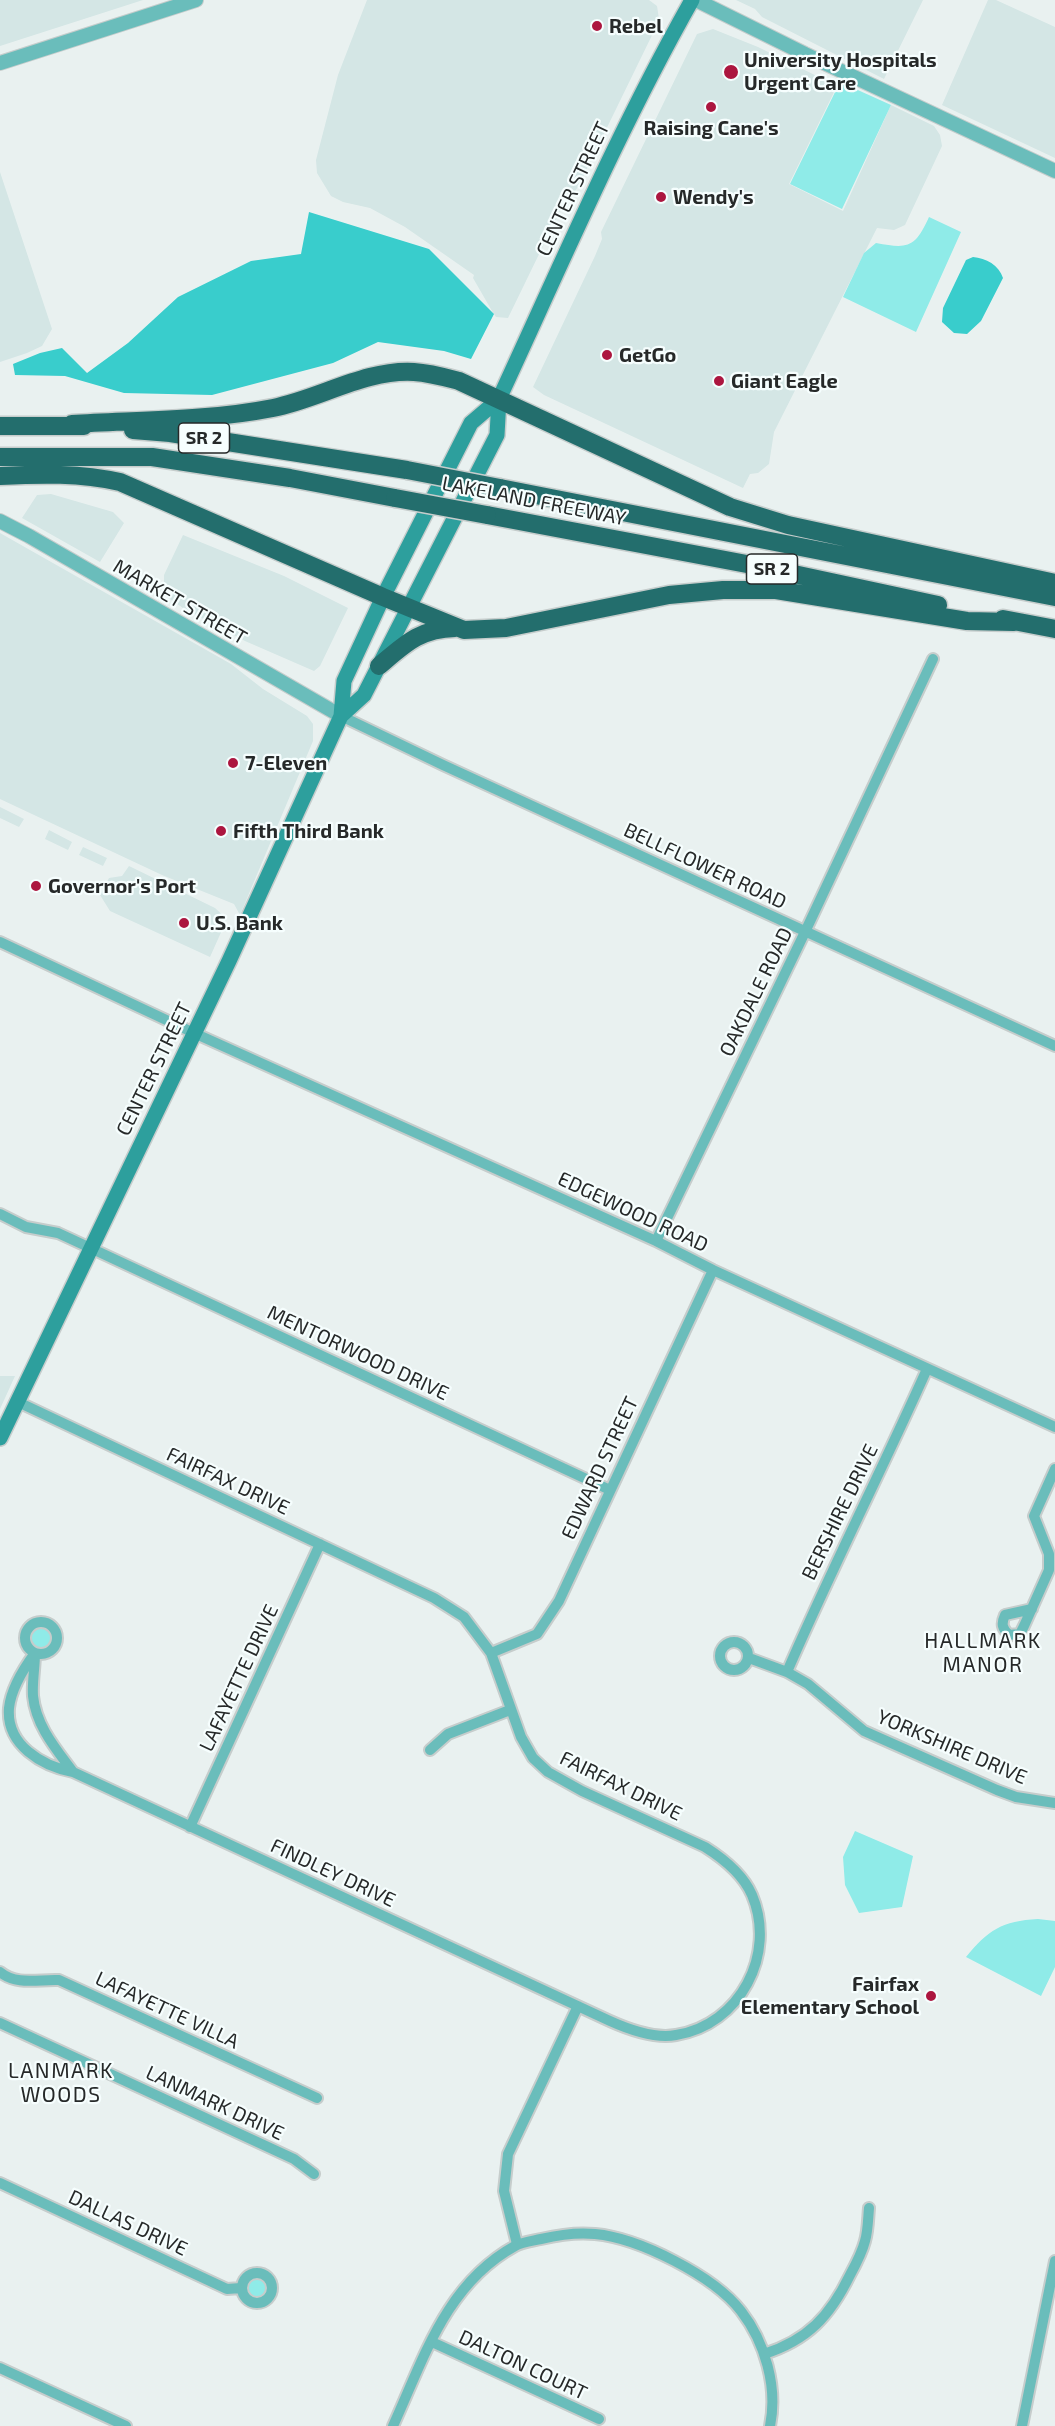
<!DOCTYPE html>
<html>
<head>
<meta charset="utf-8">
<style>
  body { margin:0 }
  canvas { display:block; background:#e9f1f0 }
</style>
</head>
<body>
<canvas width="1055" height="2426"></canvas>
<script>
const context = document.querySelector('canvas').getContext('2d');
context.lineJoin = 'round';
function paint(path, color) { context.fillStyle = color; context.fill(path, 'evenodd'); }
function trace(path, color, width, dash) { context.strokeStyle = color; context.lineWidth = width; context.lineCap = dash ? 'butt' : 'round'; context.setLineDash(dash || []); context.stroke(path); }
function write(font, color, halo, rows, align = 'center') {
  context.font = font + ' "Exo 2",sans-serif'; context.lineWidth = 4.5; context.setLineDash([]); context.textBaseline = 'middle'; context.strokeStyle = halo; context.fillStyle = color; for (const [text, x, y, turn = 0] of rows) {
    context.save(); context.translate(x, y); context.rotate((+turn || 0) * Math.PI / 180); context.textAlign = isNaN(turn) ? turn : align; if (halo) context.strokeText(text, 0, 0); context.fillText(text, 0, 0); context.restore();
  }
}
const built = new Path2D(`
  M0 0H143L0 46Z
  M367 0H649L657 6 659 19 656 27 578 187 560 211 508 318 496 317 492 311 473 278 474 275 405 227 370 208 343 202 331 196 317 173 316 160 338 75Z
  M736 0H923L884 79 762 17 755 9Z
  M988 0H996L1055 27V158L942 105Z
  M713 29 758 47 837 86 789 184 843 211 891 105 934 126 940 135 942 146 905 225 894 230 877 228 774 432 769 464 758 473 750 474 743 488 544 395 533 387 595 256 602 239 601 232 697 34Z
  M0 172 52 329 42 346 27 353 0 362Z
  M51 494 113 512 124 523 100 562 22 518 37 495Z
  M0 533 231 664 263 689 307 716 313 724V741L240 915 234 904 162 875 0 799Z
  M183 535 284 576 348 608 320 666 314 671 245 641 183 608 164 595V575Z
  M0 807 24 819 19 827 0 818Z
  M49 830 72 842 68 850 45 839Z
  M83 847 107 858 103 866 79 855Z
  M129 866 215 908 227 919 210 957 110 911 100 895 109 878 122 876Z
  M0 1376H15L0 1409Z`);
const green = new Path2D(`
  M840 82 891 105 842 209 790 184Z
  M929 217 961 232 916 332 843 297 864 253 876 243C908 249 915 248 929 217Z
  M28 1638a13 13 0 1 1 26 0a13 13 0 1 1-26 0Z
  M855 1831 913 1856 902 1907 859 1913 845 1885 843 1857Z
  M1038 1919 1055 1921V1967L1041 1996 966 1957C988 1930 1002 1921 1038 1919Z
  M245 2288a11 11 0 1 1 22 0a11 11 0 1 1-22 0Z`);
const water = new Path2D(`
  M309 212 429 249 494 314 471 359 444 351 378 342 333 363 212 395 124 393 65 376 15 375 13 364 40 353 62 348 87 373 128 343 178 297 251 261 301 254Z
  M973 257C986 258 999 265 1003 278L981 321 967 334 954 333 942 322 943 308 966 260Z`);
const minor = new Path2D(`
  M341 716 443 765 1055 1046
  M0 942 194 1033 656 1241 713 1270 1055 1427
  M0 1214 26 1227 58 1233 71 1239 610 1490
  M656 1241 805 932 933 659
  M18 1402 434 1598 464 1617 491 1653 521 1737 533 1758 548 1772 582 1791 705 1847C724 1859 743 1874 752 1895 777 1954 740 2025 676 2035 655 2039 630 2030 610 2021L73 1772C42 1766 6 1745 9 1708 11 1689 24 1668 35 1653
  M1032 1609 1005 1615C1001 1624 1002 1628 1009 1635L1020 1634 1024 1626 1049 1570V1554L1034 1516 1055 1469
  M25 1638a16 16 0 1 1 32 0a16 16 0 1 1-32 0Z
  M720 1656a14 14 0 1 1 28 0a14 14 0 1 1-28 0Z
  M35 1653C35 1667 32 1682 33 1696 36 1726 56 1749 73 1772
  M491 1653 537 1634 559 1601 713 1270
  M749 1658 787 1672 808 1684 864 1731 997 1790 1016 1797 1055 1803
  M787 1672C831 1570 882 1470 927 1369
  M430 1750 448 1734 510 1710
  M190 1827 320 1544
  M0 1972C17 1986 39 1979 59 1980L317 2098
  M0 2023 294 2159 314 2174
  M0 2183 227 2289 241 2288
  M517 2244 504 2191 508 2154 578 2006
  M242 2288a15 15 0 1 1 30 0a15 15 0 1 1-30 0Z
  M432 2342 599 2419
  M764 2354C808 2340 830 2316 850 2275 856 2264 862 2253 865 2241 868 2231 868 2219 869 2208
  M0 2368 126 2426
  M393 2426C424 2358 446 2284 515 2246 522 2242 532 2241 541 2239 558 2235 577 2232 595 2234 639 2238 714 2276 741 2311 765 2342 778 2387 770 2426
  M1022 2426 1055 2261`);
const tertiary = new Path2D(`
  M696 0 805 54 1055 171
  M0 63 196 0
  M0 521 29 536 341 716`);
const secondary = new Path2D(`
  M341 716 364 695 497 435 499 399C561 265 619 129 692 0
  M0 1438 229 961 341 716 344 681 383 597 471 423 499 399`);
const motorway = new Path2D(`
  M72 424C138 420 207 421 273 408 319 399 366 369 414 372 430 373 444 377 459 381L730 507 788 525 1055 583
  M0 426H84
  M133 430 170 433 407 470
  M0 457H152L290 478 395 498
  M0 476C41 474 80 473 120 482L383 597 464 630 506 628 669 595 723 590H776L967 621 1014 622
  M500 488 1055 597
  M487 515 752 565 938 605
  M1003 619 1055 629
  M379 666C405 644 419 629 455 628`);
const motorwayBridge = new Path2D(`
  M407 470 500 488
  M395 498 487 515`);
const markers = [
  [597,26,6,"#ac163f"],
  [731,72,8,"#ac163f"],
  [711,107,6,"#ac163f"],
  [661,197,6,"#ac163f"],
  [607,355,6,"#ac163f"],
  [719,381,6,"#ac163f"],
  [233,763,6,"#ac163f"],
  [221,831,6,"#ac163f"],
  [36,886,6,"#ac163f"],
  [184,923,6,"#ac163f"],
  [931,1996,6,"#ac163f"]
];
const shields = [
  [204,438,51],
  [772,569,51]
];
const shieldNames = [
  ["SR 2",204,438],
  ["SR 2",772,569]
];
const poiNames = [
  ["Rebel",609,26],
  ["University Hospitals",744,60],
  ["Urgent Care",744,83],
  ["Raising Cane's",711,128,"center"],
  ["Wendy's",673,197],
  ["GetGo",619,355],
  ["Giant Eagle",731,381],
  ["7-Eleven",245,763],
  ["Fifth Third Bank",233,831],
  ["Governor's Port",48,886],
  ["U.S. Bank",196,923],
  ["Fairfax",919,1984,"right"],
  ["Elementary School",919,2007,"right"]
];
const streetNames = [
  ["CENTER STREET",573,189,-65],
  ["LAKELAND FREEWAY",534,501,11],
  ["MARKET STREET",180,602,30],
  ["BELLFLOWER ROAD",705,866,25],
  ["OAKDALE ROAD",756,992,-64],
  ["CENTER STREET",154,1069,-64],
  ["EDGEWOOD ROAD",633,1212,25],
  ["MENTORWOOD DRIVE",358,1353,25],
  ["EDWARD STREET",600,1468,-65],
  ["FAIRFAX DRIVE",228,1481,25],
  ["BERSHIRE DRIVE",840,1512,-64],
  ["LAFAYETTE DRIVE",239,1678,-65],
  ["YORKSHIRE DRIVE",952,1747,23],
  ["FAIRFAX DRIVE",621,1786,26],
  ["FINDLEY DRIVE",333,1873,25],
  ["LAFAYETTE VILLA",167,2010,25],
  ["LANMARK DRIVE",215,2103,25],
  ["DALLAS DRIVE",128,2223,25],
  ["DALTON COURT",523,2365,25]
];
const neighbourhoodNames = [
  ["HALLMARK",983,1641],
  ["MANOR",983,1665],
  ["LANMARK",61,2071],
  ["WOODS",61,2095]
];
paint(built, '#d4e6e5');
paint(green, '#8febe8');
paint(water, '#39cdcc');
trace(minor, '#c6cdcc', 14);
trace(tertiary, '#c6cdcc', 16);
trace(secondary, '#c6cdcc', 18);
trace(motorway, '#c6cdcc', 21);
trace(minor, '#6abdbb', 10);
trace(tertiary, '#6abdbb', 14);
trace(secondary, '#2d9f9d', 15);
trace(motorway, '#236e6d', 18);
trace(motorwayBridge, '#c6cdcc', 21, []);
trace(motorwayBridge, '#236e6d', 18);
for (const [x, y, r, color] of markers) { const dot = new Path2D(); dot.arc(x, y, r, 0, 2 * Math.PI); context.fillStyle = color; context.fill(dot); trace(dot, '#f6fefe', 2); }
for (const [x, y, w] of shields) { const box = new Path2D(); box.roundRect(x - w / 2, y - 15, w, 30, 4.5); context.fillStyle = '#f6fefe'; context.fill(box); trace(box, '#262929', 1.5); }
write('bold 18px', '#262929', null, shieldNames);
write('bold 20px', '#262929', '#f6fefe', poiNames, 'left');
write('20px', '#262929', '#f6fefe', streetNames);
context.letterSpacing = '1.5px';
write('21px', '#262929', '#f6fefe', neighbourhoodNames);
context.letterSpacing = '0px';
</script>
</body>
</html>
